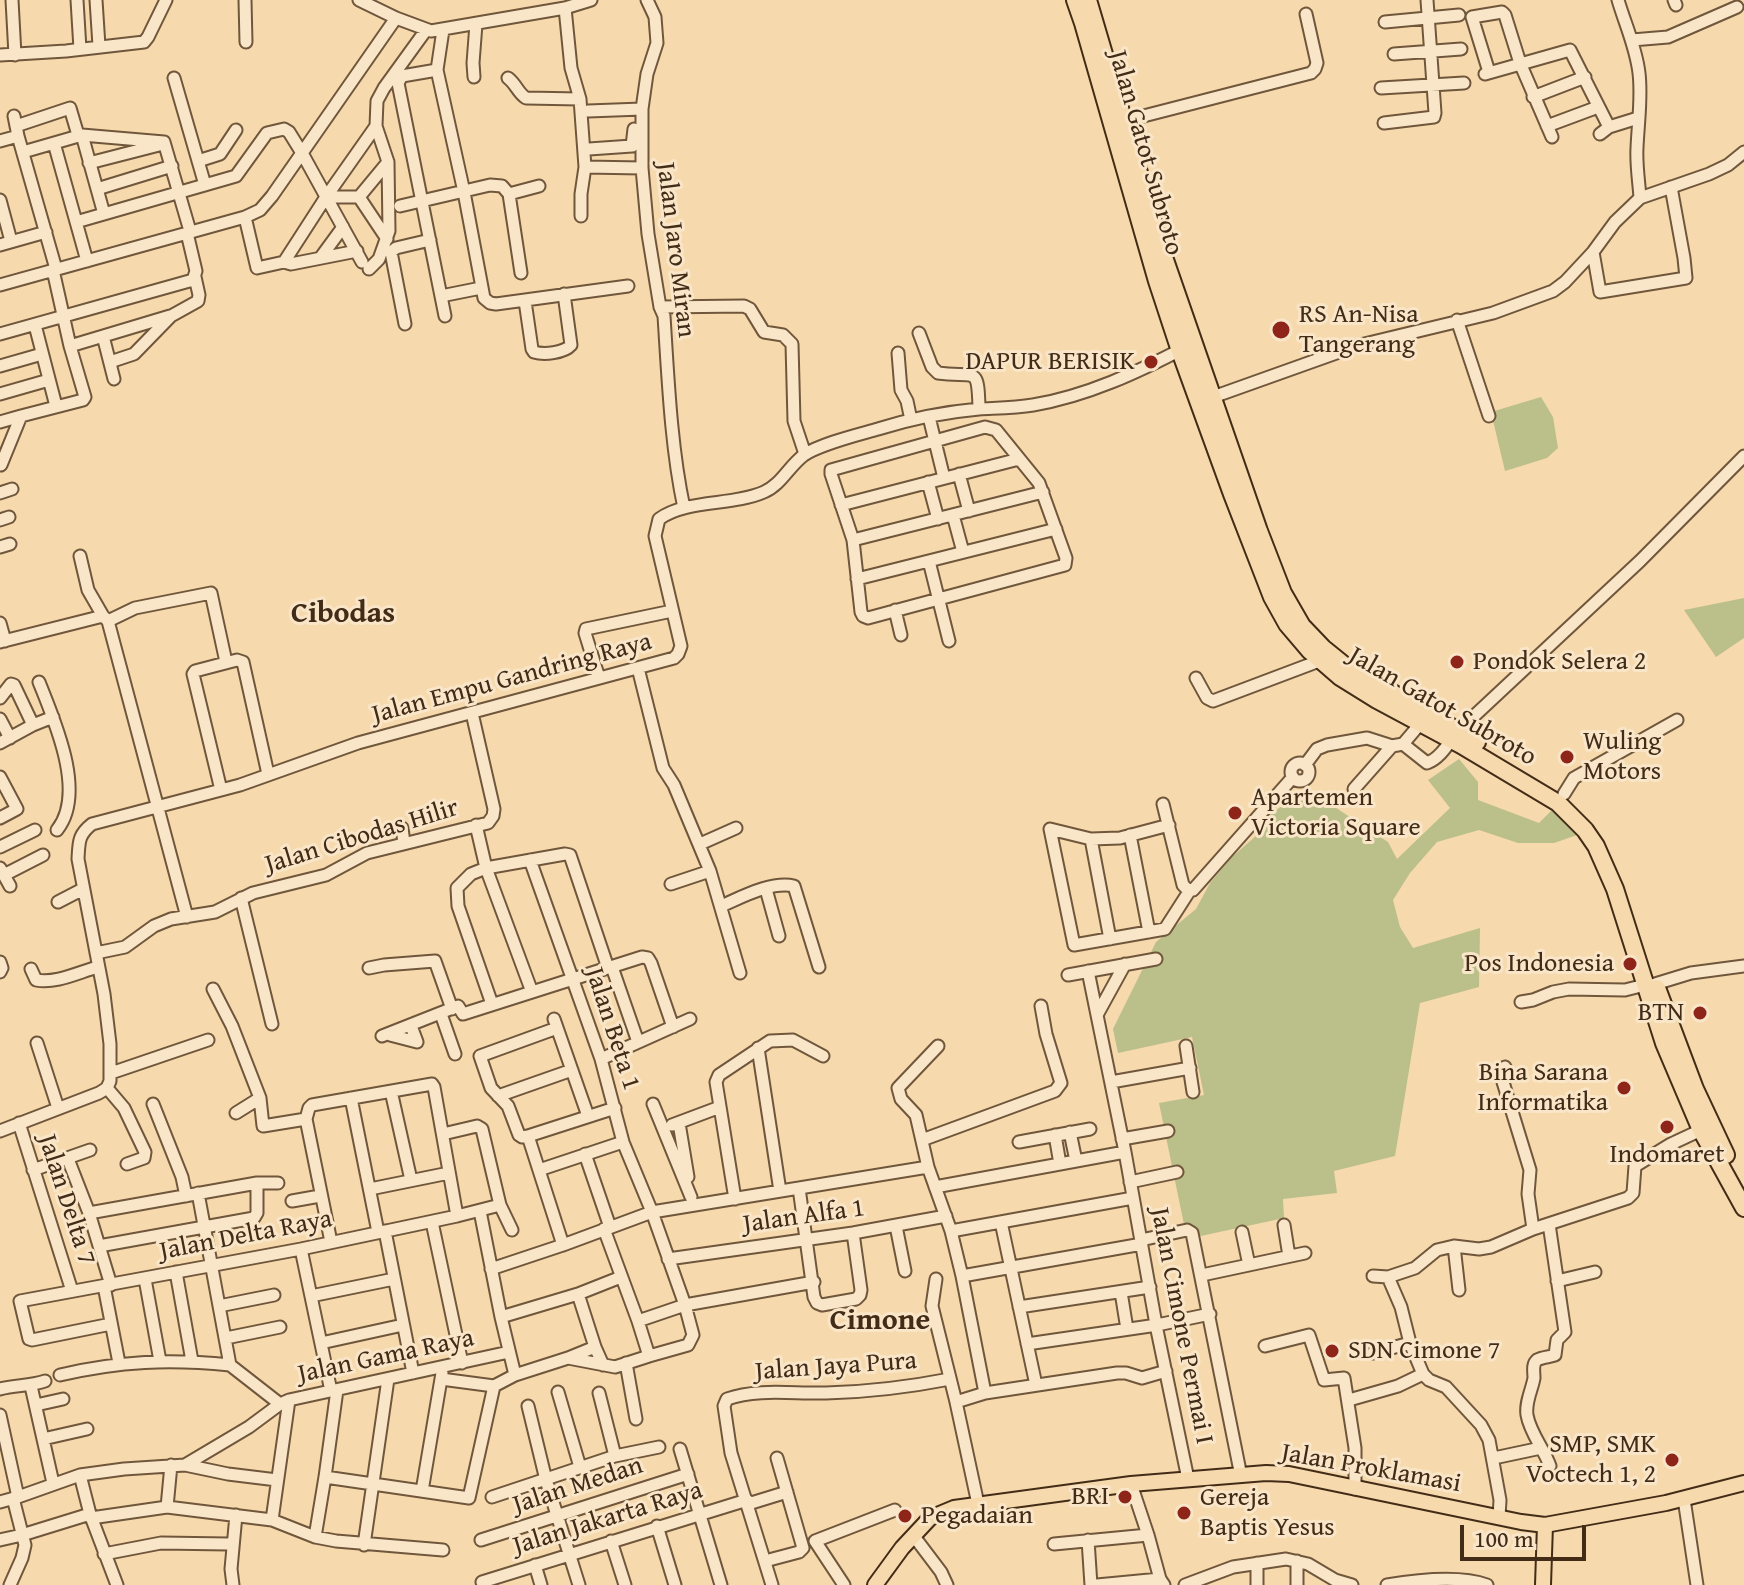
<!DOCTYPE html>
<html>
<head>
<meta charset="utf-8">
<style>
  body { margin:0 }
  #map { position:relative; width:1744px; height:1585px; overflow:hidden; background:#f6d9ac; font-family:"Gentium Book Plus",serif }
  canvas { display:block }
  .scale { position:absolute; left:1460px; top:1525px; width:126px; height:36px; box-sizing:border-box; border:4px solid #432c17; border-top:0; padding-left:10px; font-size:24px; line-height:28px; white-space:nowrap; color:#432c17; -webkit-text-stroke:6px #f9e6c9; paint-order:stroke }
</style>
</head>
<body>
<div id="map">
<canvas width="1744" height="1585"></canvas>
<div class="scale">100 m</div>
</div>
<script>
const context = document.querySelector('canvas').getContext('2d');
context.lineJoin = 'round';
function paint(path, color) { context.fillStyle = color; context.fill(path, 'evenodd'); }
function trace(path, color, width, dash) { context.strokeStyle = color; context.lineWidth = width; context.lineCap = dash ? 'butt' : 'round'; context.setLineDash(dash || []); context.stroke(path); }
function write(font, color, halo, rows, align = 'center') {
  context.font = font + ' "Gentium Book Plus",serif'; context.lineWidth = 6; context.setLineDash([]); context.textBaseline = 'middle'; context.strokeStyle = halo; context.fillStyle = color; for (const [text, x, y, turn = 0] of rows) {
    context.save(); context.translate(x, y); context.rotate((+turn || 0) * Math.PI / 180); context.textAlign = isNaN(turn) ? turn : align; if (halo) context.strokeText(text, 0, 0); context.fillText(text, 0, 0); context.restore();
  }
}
const green = new Path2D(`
  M1541 397 1553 417 1558 448 1547 458 1505 471 1491 412Z
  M1744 598V638L1716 657 1684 610Z
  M1459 759 1478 782V800L1539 823 1555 807 1580 834 1554 843H1518L1479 830 1437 842 1410 873 1393 900 1400 927 1413 948 1480 928 1479 987 1420 1003 1395 1156 1334 1171 1337 1193 1283 1199 1284 1218 1187 1239 1159 1103 1204 1095 1192 1037 1118 1053 1113 1029 1156 942 1196 909 1210 883 1232 857 1257 835 1268 816 1286 803 1312 799 1330 804 1388 842 1397 859 1450 808 1428 780Z`);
const minor = new Path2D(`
  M12 0 15 55
  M77 0 80 49
  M96 0 99 46
  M245 0 246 42
  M359 0 396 18 431 31 565 8 591 0
  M647 0 655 17 657 43 647 74 642 109V168L648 234 660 307 664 316C668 378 671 448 684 508
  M1618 0C1625 24 1636 47 1639 73 1642 98 1638 123 1637 148 1636 165 1639 182 1640 198
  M1674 0 1676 5
  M565 8 571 68 580 99 585 167 581 194V216
  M1385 22 1459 15
  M443 30 437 70 464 192 484 298 490 303 496 304 628 286
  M1632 40 1668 37 1737 7
  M1394 54 1461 49
  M0 55 66 51 144 42 148 37 166 0
  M437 70 402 76 398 83 445 316
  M1489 72 1472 17 1502 12 1505 15 1520 63 1552 137
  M1485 74 1570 50 1609 127
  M474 77 473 63 476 24
  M174 78 205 185
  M508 78C516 84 518 93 526 98L580 99
  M1381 88 1464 83
  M1533 97 1585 77
  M588 111 642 109
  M14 116 18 136 56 269
  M1124 121 1311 73 1315 69 1317 63 1306 14
  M1384 123 1434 117 1435 113 1427 0
  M16 126 70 108 78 135
  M1547 126 1598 107
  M1600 134 1609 127 1638 118
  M82 135 104 214
  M0 141 18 136
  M54 143 87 261
  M589 149 632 146 634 129
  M23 152 82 135 164 142 190 231
  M198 161 220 154 236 130
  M89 163 163 144
  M585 167 642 168
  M97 189 172 166
  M509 194 539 186
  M326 197H359
  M0 200 11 241
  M400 206 490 185 502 186 509 194 521 273
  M245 217 257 268 284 262 326 197 376 126
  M76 222 236 176 267 133 284 129 289 132 302 153 362 262
  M387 239 359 197 388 162
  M0 245 46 232
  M1593 252 1600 292 1686 278 1684 258 1671 187
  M321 257 343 227
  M284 262 291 264 357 251
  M369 269 379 259 389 231 388 162 376 126 377 101 384 88 426 30
  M0 285 245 217 260 210 272 196 396 18
  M441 296 481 288
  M525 301 532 349 534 352C544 355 564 353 571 345L564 294
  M660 307 744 306 750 309 764 332 783 335 792 344 794 421 805 454
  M1457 320 1489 416
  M405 324 391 252 396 248 430 240
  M35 325 56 406
  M919 333 932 367 938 373C976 378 978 364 979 409
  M0 334 193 280 196 271 187 233
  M103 336 114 379
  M70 346 170 316
  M898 353 901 390 907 401 911 420
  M110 362 134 354 171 316 198 301 199 295 195 277
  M0 366 42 354
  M0 394 49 380
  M1213 397 1356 346 1493 313 1553 291 1565 282 1593 252 1615 222 1640 198 1709 174 1728 165 1744 152
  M929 417 944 478
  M0 422 21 416
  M985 427 996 430 1039 483 1066 558 1065 565 868 618 863 616 861 612 853 540 831 474V470Z
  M1 465 21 416 83 400 85 397 70 346 53 270
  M959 474 969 511
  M928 482 938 519
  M0 493 12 489
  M841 505 1019 459
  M953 515 963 552
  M0 520 9 517
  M853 540 1043 492
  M0 547 10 544
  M80 556 88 590 103 616
  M929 561 949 641
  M857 579 1056 529
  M895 610 901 635
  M108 621 187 917
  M108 621 135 608 211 593 226 662
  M0 623 5 641
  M0 642 103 616 108 621
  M638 668 663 768 674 785 710 871 740 973
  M599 678 585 633 586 629 672 611
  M1196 678 1207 698 1213 701 1319 661
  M39 682C54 720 87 793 57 830
  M0 698 11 684 14 685 33 725
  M0 719 10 738
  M0 743 33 725 53 717
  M1403 744 1420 724
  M1291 772a9 9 0 1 1 18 0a9 9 0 1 1-18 0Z
  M1305 765 1317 749 1327 745 1367 738 1392 746 1403 744 1427 763C1441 758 1449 742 1458 731L1640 561 1744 456
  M0 777 17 809 0 818
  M1354 789 1392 746
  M221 790 193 674 195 671 237 660 243 662 268 774
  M1564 794 1574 778 1677 720
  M1163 804 1183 885 1187 889 1193 890 1293 777
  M476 825 486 868 532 992
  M1169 825 1120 838 1091 839 1050 829 1074 945 1165 929 1190 890
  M402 828 404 843
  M1130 835 1149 932
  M1091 839 1110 939
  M700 844 736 828
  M0 847 35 830
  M530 860 601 1059 623 1142 652 1212 685 1305 693 1335 688 1345 649 1356 615 1367 568 1358
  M0 868 10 886
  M4 875 43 855
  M671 884 710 871
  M766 889 779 936
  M241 898 272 1024
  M58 902 83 889
  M721 906C742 897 771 881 794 886L819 967
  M96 953 125 947 154 926 171 919 215 912 253 893 326 875 367 853 488 823 493 816 494 809 472 713
  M0 962 2 968 0 972
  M612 967 638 1042
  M369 968 384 965 435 961 452 1009
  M31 969 36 980C56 984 79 972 98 967
  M1088 971 1125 1152 1157 1330 1188 1479
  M1068 975 1156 959
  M1655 984 1691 973 1744 966
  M213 989 232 1026 260 1098 263 1126 306 1119
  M1521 1002 1533 1000 1553 992 1569 989 1625 990 1645 985
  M492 1004 458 906 457 888 471 874 486 868 565 854 570 855 608 968
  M441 1014 455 1054
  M1097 1015 1125 964
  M554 1019 588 1116
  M390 1035 417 1042 411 1026
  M382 1036 458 1006 463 1014 642 957 648 958 651 963 673 1027
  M37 1043 58 1108
  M1186 1046 1193 1092
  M758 1048 780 1191
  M601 1059 690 1019
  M1505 1067 1503 1082 1530 1170 1528 1194 1533 1229
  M111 1073 208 1040
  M1111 1082 1190 1068
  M107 1088 124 1108 145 1152 144 1158 127 1164
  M391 1091 411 1180
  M498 1096 572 1070
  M351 1098 378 1232
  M153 1104 182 1177 186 1196
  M653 1104 691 1197
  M236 1113 260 1098
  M19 1123 72 1291
  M679 1123 688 1177
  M672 1125 720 1107
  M0 1131 99 1093 107 1088 110 1081V1044L104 994 78 859C79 842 78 835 92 824L240 785 358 743 674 658 678 654 681 646 655 536 659 519C687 499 732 506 764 492 781 485 789 466 804 455 820 444 857 435 878 429 910 419 945 412 979 409 997 408 1015 408 1033 405 1087 396 1138 372 1186 347
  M1070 1132 1076 1161
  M443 1134 477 1126 482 1129 500 1205 512 1230
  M1055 1135 1060 1164
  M528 1136 522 1137 519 1135 508 1106 491 1088 480 1056 557 1028
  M528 1136 563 1245
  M528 1136 615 1108
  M1122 1139 1168 1131
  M922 1140 1055 1091 1061 1083 1046 1034 1041 1006
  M1019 1142 1090 1129
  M585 1154 610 1227
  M68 1159 89 1213 111 1285
  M928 1167 916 1115 901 1099 898 1088 938 1046
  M33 1170 90 1150
  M539 1170 623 1142
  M1130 1182 1177 1172
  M935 1187 1125 1152
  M799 1188 814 1297 817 1303 822 1305 856 1299 860 1295 861 1290 853 1233
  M370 1189 449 1173
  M198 1193 230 1365 280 1404
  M735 1199 716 1082 719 1075 770 1041 793 1040 823 1056
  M292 1201 320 1196
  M480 1211 501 1317 515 1375
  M89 1213 257 1183H278
  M432 1222 462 1363
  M1001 1222 1036 1385
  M1549 1224 1565 1332 1557 1340 1555 1355C1550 1357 1542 1357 1537 1360 1532 1364 1534 1372 1534 1378 1532 1390 1525 1402 1527 1415 1530 1433 1544 1449 1550 1466
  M1284 1225 1289 1256
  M896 1226 905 1271
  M604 1229 638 1321 649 1356
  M385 1231 413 1373
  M951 1231 1133 1198
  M1242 1232 1249 1265
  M1141 1240 1187 1230 1192 1233 1241 1476
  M331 1242 306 1119 309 1108 312 1105 432 1084 434 1087 457 1216
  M99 1246 254 1218 257 1213V1183
  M1454 1246 1459 1290
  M301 1249 331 1391
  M668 1259 853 1233 946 1216
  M491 1269 563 1245 652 1212 928 1167 951 1231 962 1276 985 1393
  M176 1272 192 1361
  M1202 1275 1305 1253
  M962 1276 1142 1244
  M1373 1276 1388 1277 1415 1268 1437 1250 1454 1246 1479 1249 1491 1247 1533 1229 1628 1198 1633 1193 1635 1166 1671 1144 1701 1130
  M1388 1277 1401 1307 1410 1343 1423 1374 1429 1380 1446 1387 1481 1425 1489 1440 1500 1500 1499 1517
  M145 1279 160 1361
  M936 1279 932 1306 956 1402 978 1504
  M1557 1281 1595 1272
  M104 1286 119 1363
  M1121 1292 1127 1329
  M578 1294 595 1347 603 1365
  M311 1296 394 1279
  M219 1306 274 1295
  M1019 1307 1150 1287
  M501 1317 578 1294 621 1277
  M638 1321 685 1305 814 1282
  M111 1324 32 1340 29 1339 20 1301 301 1249 457 1216 500 1205
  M226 1338 280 1327
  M321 1343 403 1325
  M1027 1344 1157 1325 1210 1314
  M1265 1346 1309 1335 1324 1380 1344 1378 1355 1448V1489
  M1373 1353 1410 1343
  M626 1363 636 1419
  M60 1375C120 1361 169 1359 230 1365
  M441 1379 494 1386 515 1375 568 1358 595 1347
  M31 1386 53 1483
  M0 1389C16 1385 30 1386 45 1381
  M558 1392 580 1467
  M599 1393 615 1456
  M1349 1400 1398 1386 1423 1374
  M956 1402 985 1393 1117 1373H1126L1142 1378 1166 1371
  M36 1405 63 1399
  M528 1406 546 1480 579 1585
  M0 1415 18 1497
  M43 1439 87 1429
  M680 1449 721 1585
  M1494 1458 1541 1448
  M185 1465 228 1474 277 1480
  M80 1475 90 1514 117 1585
  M325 1477 469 1498 494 1386
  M1131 1484 1148 1535 1160 1579 1164 1585
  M422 1491 442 1373
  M492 1497 615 1456 659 1447
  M1684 1499 1697 1585
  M0 1502 18 1497 80 1475 124 1469 185 1465 249 1427 280 1404 289 1400 509 1352
  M748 1504 787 1492
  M167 1507 272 1520 315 1537 336 1541 443 1550
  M91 1518 167 1507 171 1465
  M272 1520 289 1400
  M657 1526 675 1585
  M913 1535 941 1572 947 1585
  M315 1537 325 1477 337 1390
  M0 1540 22 1535 90 1514
  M481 1540 688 1474
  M1088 1540 1091 1585
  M611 1541 625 1585
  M1054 1544 1148 1535
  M364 1545 388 1379
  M104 1554 161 1543 228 1544
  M765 1561 799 1552 803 1548 777 1458
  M1297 1561V1585
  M1257 1563V1585
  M535 1565 541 1585
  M482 1582 747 1500
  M10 1585 22 1558 25 1545 13 1498
  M233 1585 231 1569 236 1515
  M772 1585 731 1453 724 1406 727 1399C758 1388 793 1394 826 1393 868 1392 909 1387 950 1379
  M844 1585 815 1541 895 1510
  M1097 1585 1160 1579
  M1185 1585 1233 1567 1286 1559 1308 1564 1335 1580 1352 1585
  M1387 1585C1417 1580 1459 1575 1487 1585`);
const major = new Path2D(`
  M875 1585 902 1548 930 1518 954 1508 1131 1484 1266 1473 1289 1474 1521 1522 1545 1525 1666 1503 1744 1483
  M1543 1585 1545 1525`);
const highway = new Path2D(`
  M1075 0 1083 23 1157 281 1180 351 1232 494 1272 597 1287 624 1310 651 1340 677 1377 700 1461 745 1558 803 1585 830 1596 846 1615 889 1664 1043 1701 1130 1744 1208
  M1088 0 1163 254 1259 531 1283 593 1302 626 1323 648 1344 665 1477 742
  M1657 988 1695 1089 1726 1155`);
const markers = [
  [1281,330,10,"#8f2418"],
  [1151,362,8,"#8f2418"],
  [1457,662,8,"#8f2418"],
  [1567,757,8,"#8f2418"],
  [1235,813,8,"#8f2418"],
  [1630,964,8,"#8f2418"],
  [1700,1013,8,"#8f2418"],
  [1624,1088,8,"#8f2418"],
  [1667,1127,8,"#8f2418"],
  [1332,1351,8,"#8f2418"],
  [1672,1460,8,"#8f2418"],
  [1125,1497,8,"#8f2418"],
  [1184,1513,8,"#8f2418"],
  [905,1516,8,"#8f2418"]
];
const streetNames = [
  ["Jalan Gatot Subroto",1145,153,74],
  ["Jalan Jaro Miran",675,250,83],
  ["Jalan Empu Gandring Raya",512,679,-15],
  ["Jalan Gatot Subroto",1442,707,30],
  ["Jalan Cibodas Hilir",362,837,-17],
  ["Jalan Beta 1",612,1029,72],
  ["Jalan Delta 7",66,1200,72],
  ["Jalan Alfa 1",804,1217,-8],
  ["Jalan Delta Raya",246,1236,-11],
  ["Jalan Cimone Permai I",1181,1326,79],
  ["Jalan Gama Raya",386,1357,-12],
  ["Jalan Jaya Pura",836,1367,-4],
  ["Jalan Proklamasi",1371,1469,10],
  ["Jalan Medan",578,1486,-18],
  ["Jalan Jakarta Raya",608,1519,-17]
];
const poiNames = [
  ["RS An-Nisa",1299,315],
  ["Tangerang",1299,345],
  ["DAPUR BERISIK",1135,362,"right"],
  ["Pondok Selera 2",1473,662],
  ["Wuling",1583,742],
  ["Motors",1583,772],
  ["Apartemen",1251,798],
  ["Victoria Square",1251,828],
  ["Pos Indonesia",1614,964,"right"],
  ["BTN",1684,1013,"right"],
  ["Bina Sarana",1608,1073,"right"],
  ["Informatika",1608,1103,"right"],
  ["Indomaret",1667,1155,"center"],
  ["SDN Cimone 7",1348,1351],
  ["SMP, SMK",1656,1445,"right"],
  ["Voctech 1, 2",1656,1475,"right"],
  ["BRI",1109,1497,"right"],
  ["Gereja",1200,1498],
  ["Baptis Yesus",1200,1528],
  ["Pegadaian",921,1516]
];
const quarterNames = [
  ["Cibodas",343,614],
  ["Cimone",880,1321]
];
paint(green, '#bbbf8a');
trace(minor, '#70573c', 15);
trace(major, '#432c17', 18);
trace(highway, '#432c17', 20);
trace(minor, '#f9e6c9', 11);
trace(major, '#f6d9ac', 14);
trace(highway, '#f6d9ac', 16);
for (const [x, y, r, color] of markers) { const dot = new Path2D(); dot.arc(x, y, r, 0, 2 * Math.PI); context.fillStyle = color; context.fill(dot); trace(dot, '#f9e6c9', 3); }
write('26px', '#432c17', '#f9e6c9', streetNames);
write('26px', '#432c17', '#f9e6c9', poiNames, 'left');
write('bold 30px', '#432c17', '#f9e6c9', quarterNames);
</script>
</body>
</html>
